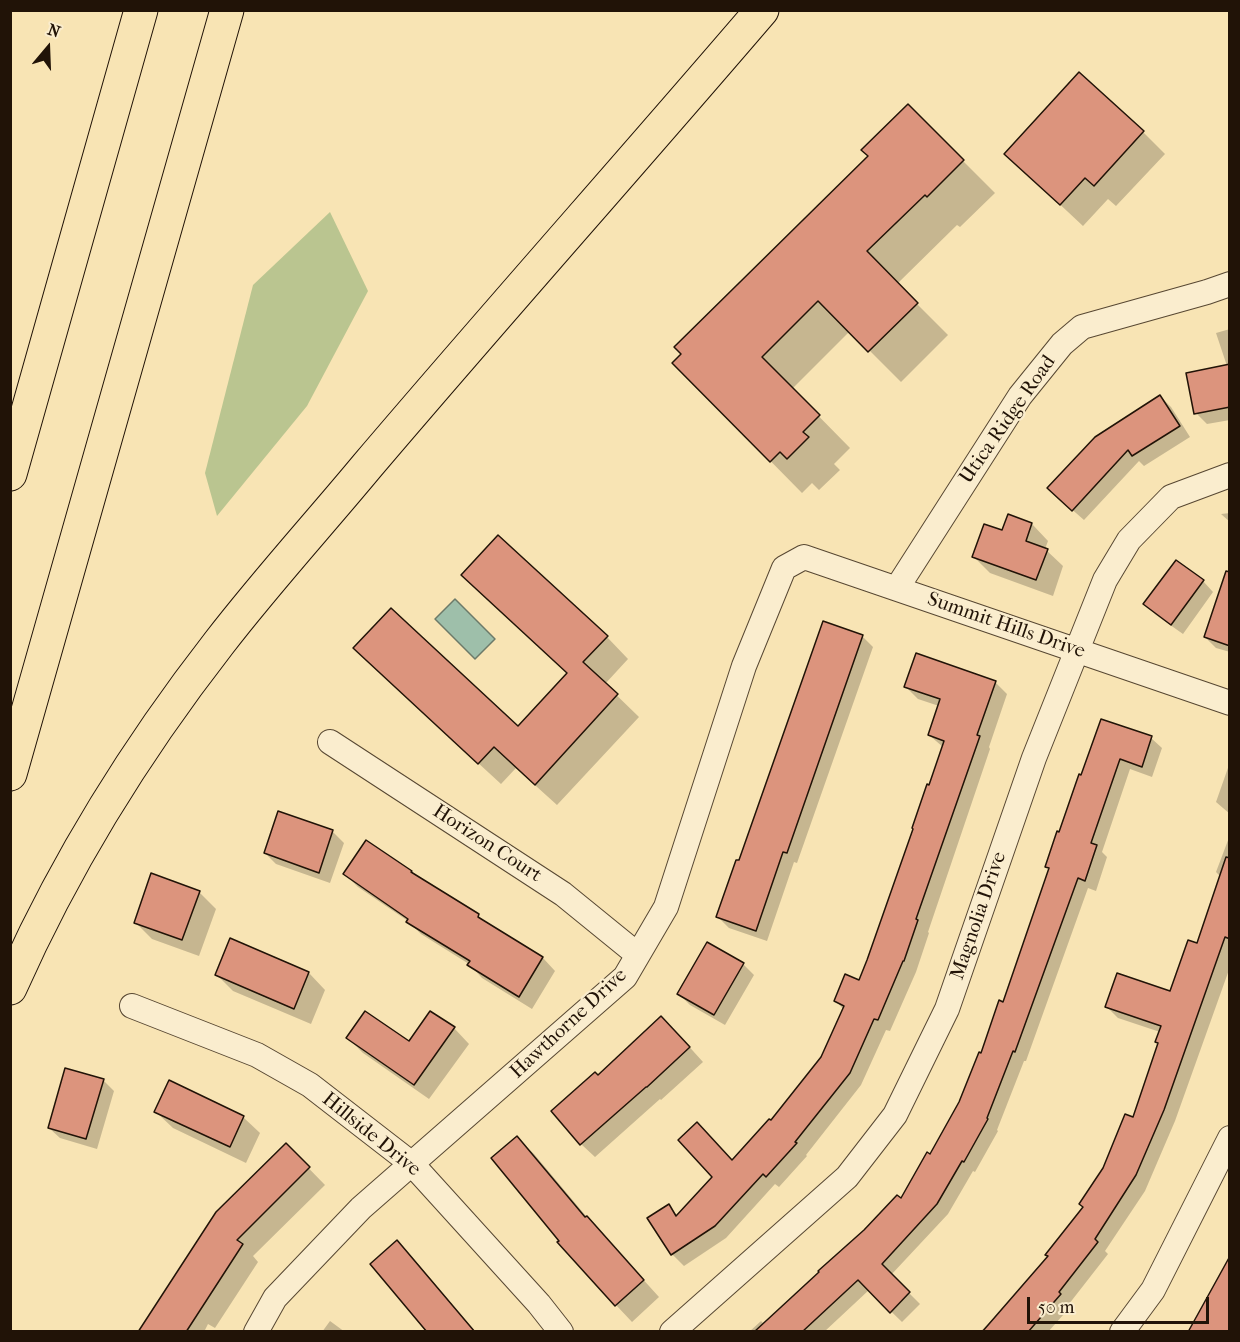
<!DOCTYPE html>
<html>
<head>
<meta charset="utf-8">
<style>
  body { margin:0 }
  #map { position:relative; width:1240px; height:1342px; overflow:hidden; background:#f8e4b4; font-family:"IM FELL French Canon",serif }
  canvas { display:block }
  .frame { position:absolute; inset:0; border:12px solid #211307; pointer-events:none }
  .north { position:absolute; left:18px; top:18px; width:60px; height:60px; -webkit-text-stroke:4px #faedce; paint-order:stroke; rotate:19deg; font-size:16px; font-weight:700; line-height:24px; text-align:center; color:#211307 }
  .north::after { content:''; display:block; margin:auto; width:21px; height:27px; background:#211307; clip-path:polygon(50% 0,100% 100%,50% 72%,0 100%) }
  .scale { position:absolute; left:1027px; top:1297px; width:182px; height:27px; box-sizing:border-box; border:3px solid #211307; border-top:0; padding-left:8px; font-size:18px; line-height:21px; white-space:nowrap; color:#211307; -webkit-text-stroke:4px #faedce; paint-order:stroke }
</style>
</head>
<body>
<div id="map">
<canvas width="1240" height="1342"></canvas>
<div class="frame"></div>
<div class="north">N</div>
<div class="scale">50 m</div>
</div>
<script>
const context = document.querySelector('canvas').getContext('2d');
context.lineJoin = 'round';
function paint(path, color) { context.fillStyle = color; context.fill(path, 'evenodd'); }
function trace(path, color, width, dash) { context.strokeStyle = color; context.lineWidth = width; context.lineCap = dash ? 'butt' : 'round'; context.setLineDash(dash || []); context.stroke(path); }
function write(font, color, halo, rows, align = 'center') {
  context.font = font + ' "IM FELL French Canon",serif'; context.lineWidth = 4.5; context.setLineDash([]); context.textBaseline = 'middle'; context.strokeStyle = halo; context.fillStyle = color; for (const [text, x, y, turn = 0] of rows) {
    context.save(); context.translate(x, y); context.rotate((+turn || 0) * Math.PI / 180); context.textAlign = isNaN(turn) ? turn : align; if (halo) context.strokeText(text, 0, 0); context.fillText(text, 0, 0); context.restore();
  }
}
const green = new Path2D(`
  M330 212 368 291 307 406 217 516 205 473 253 285Z`);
const water = new Path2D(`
  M455 599 495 639 475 659 435 619Z`);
const shadow = new Path2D(`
  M1080 74 1143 132 1165 154 1116 206 1108 199 1083 226 1006 154Z
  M908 106 995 193 960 227 957 225 897 284 948 335 901 382 850 331 792 389 850 448 834 464 840 470 819 490 812 483 802 493 674 363 870 156Z
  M1230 329V420L1207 424 1196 413 1227 366 1216 333Z
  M1160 396 1171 407 1190 437 1144 466 1139 461 1084 520 1060 499Z
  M1230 513V522L1221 514Z
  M1009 516 1032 524 1048 541 1045 549 1063 566 1053 596 990 573 974 557 1003 532Z
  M1203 581 1213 592 1183 634 1156 615 1145 604Z
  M1230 596V652L1216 648 1205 637Z
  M862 636 873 647 797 863 794 862 767 941 729 928 718 917 739 862Z
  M607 637 628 659 605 684 639 717 557 805 516 768 501 784 377 670 519 728 569 674Z
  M995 682 1007 694 989 747 990 749 928 932 929 933 916 972 890 1031 886 1030 861 1085 806 1155 807 1156 779 1187 775 1184 726 1238 684 1266 672 1254 668 1206 678 1216 771 1122 822 1058 844 1010 836 1001 860 982 943 747 929 735 939 706 918 699 906 687Z
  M1151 738 1162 748 1152 777 1130 769 1102 852 1107 857 1096 891 1088 888 1026 1061H1024L997 1130 998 1131 975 1172 973 1171 948 1214 891 1275 920 1304 902 1322 869 1290 824 1332H749L761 1321 764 1324 901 1200 931 1156 961 1103 1004 1004 1050 870 1047 867 1060 834 1080 776Z
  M1229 765H1230V814L1216 802Z
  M279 813 333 832 344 843 330 883 276 864 265 853Z
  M1230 835V967L1175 1121 1145 1191 1105 1251 1108 1254 1069 1304 1071 1306 1048 1332H980L998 1314 999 1315 1049 1257 1085 1208 1134 1119 1160 1044V1032L1118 1018 1107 1007 1171 993 1198 945 1221 877 1216 872Z
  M345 874 415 876 478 916 488 925 543 958 555 971 532 1009 482 978 469 964 421 934 408 921 358 887Z
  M199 892 216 909 199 956 152 939 135 922Z
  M231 940 309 973 325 990 311 1024 233 991 217 975Z
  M743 964 754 975 725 1025 690 1005 679 994Z
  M454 1028 469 1044 429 1099 363 1053 348 1038 410 1043Z
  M675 1031 703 1062 661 1100 660 1099 595 1157 581 1144 598 1077Z
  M103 1080 114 1091 97 1149 60 1138 49 1128Z
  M156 1112 243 1117 260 1133 246 1163 173 1128Z
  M517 1138 534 1154 591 1222 659 1297 632 1322 616 1305 561 1241Z
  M286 1145 325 1185 253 1256 258 1262 215 1328 208 1324 204 1332H140L147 1319Z
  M397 1242 414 1259 475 1332H429Z
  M330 1321 345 1332H322Z`);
const building = new Path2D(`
  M1079 72 1144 131 1094 186 1085 178 1060 205 1004 154Z
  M908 104 964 160 927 197 925 195 867 251 918 303 868 352 818 301 762 357 820 415 803 432 809 437 787 459 780 452 770 462 672 363 681 354 674 347 868 156 861 150Z
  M1230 364V407L1194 414 1186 373Z
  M1160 395 1180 426 1132 456 1128 450 1072 511 1047 488 1095 437Z
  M1008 514 1032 523 1026 541 1048 549 1036 580 972 557 984 524 1002 530Z
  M498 535 608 636 583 662 618 694 535 785 494 747 478 764 353 648 391 608 518 726 567 673 461 575Z
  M1176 560 1204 580 1171 625 1143 604Z
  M1226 571 1230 572V646L1204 637Z
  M823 621 863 635 787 853 783 852 756 931 716 917 736 860H739Z
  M916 653 996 681 977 735 980 736 916 919 918 920 904 961H903L878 1020 874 1019 850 1073 795 1142 797 1143 766 1177 763 1174 715 1226 671 1255 647 1218 669 1204 676 1216 712 1177 678 1140 697 1122 732 1160 769 1119 771 1120 821 1057 844 1006 834 1001 845 974 859 980 867 960 913 829 912 828 927 784 929 785 944 741 928 735 940 699 904 687Z
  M1101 719 1152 736 1142 767 1120 759 1091 843 1097 845 1085 881 1078 878 1015 1052 1013 1051 987 1118 988 1119 964 1162 962 1161 937 1204 882 1264 910 1292 890 1313 858 1280 802 1332H754L819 1272 818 1271 864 1230 897 1195 901 1198 927 1152 930 1154 959 1102 979 1052 981 1053 999 1000 1003 1002 1049 868 1045 867 1057 831 1059 832 1079 774 1081 775Z
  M278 811 333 830 319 873 264 853Z
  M366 840 412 871 411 872 479 914 478 917 543 957 519 997 467 965 470 961 406 922 408 919 343 874Z
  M1226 857 1230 858V939L1225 937 1164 1110 1136 1175 1095 1239 1098 1242 1059 1292 1061 1294 1028 1332H982L1048 1256 1045 1255 1083 1207 1079 1204 1103 1168 1125 1114 1133 1117 1158 1043 1155 1042 1161 1026 1105 1007 1117 973 1170 991 1188 940 1197 943Z
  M151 873 200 891 182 940 134 923Z
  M230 938 309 972 294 1009 215 975Z
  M707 942 744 963 714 1015 677 994Z
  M365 1011 409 1041 430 1011 455 1027 414 1085 346 1038Z
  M661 1016 690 1047 647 1087H646L580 1145 551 1111 595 1072 598 1075Z
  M65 1068 104 1079 86 1139 48 1128Z
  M169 1080 244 1116 230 1147 154 1112Z
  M517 1136 585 1217 587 1216 644 1280 615 1306 557 1242 559 1241 491 1158Z
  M286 1143 310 1167 237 1240 243 1244 186 1332H138L216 1212Z
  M397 1240 475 1332H427L370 1264Z
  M1230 1256V1332H1188Z`);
const street = new Path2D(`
  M897 588 1020 396 1062 344 1082 327 1207 292 1230 284
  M330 742 563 894 638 955
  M132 1006 257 1055 310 1085 412 1164 539 1304 561 1332
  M256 1332 275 1298 361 1208 625 977 666 907 744 666 784 568 804 557 1230 703
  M672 1332 847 1177 895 1115 947 1009 1034 758 1105 580 1129 540 1171 497 1230 475
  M1122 1332 1153 1290 1230 1138`);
const highway = new Path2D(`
  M10 474 141 10
  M10 774 227 10
  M10 988C64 866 138 747 219 643 266 582 318 525 367 466 497 313 631 163 762 10`);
const streetNames = [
  ["Utica Ridge Road",1008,420,-55],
  ["Summit Hills Drive",1006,626,19],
  ["Horizon Court",487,844,33],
  ["Magnolia Drive",979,916,-71],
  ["Hawthorne Drive",569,1024,-43],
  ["Hillside Drive",371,1135,39]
];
paint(green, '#bac590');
paint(water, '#9ebfaa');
trace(water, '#6c7a69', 1.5);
paint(shadow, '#0003');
paint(building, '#dc947d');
trace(building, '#211307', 1.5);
trace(street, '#574732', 26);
trace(highway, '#211307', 35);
trace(street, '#faedce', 24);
trace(highway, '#f8e4b4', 33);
write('20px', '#211307', '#faedce', streetNames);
</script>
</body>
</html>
